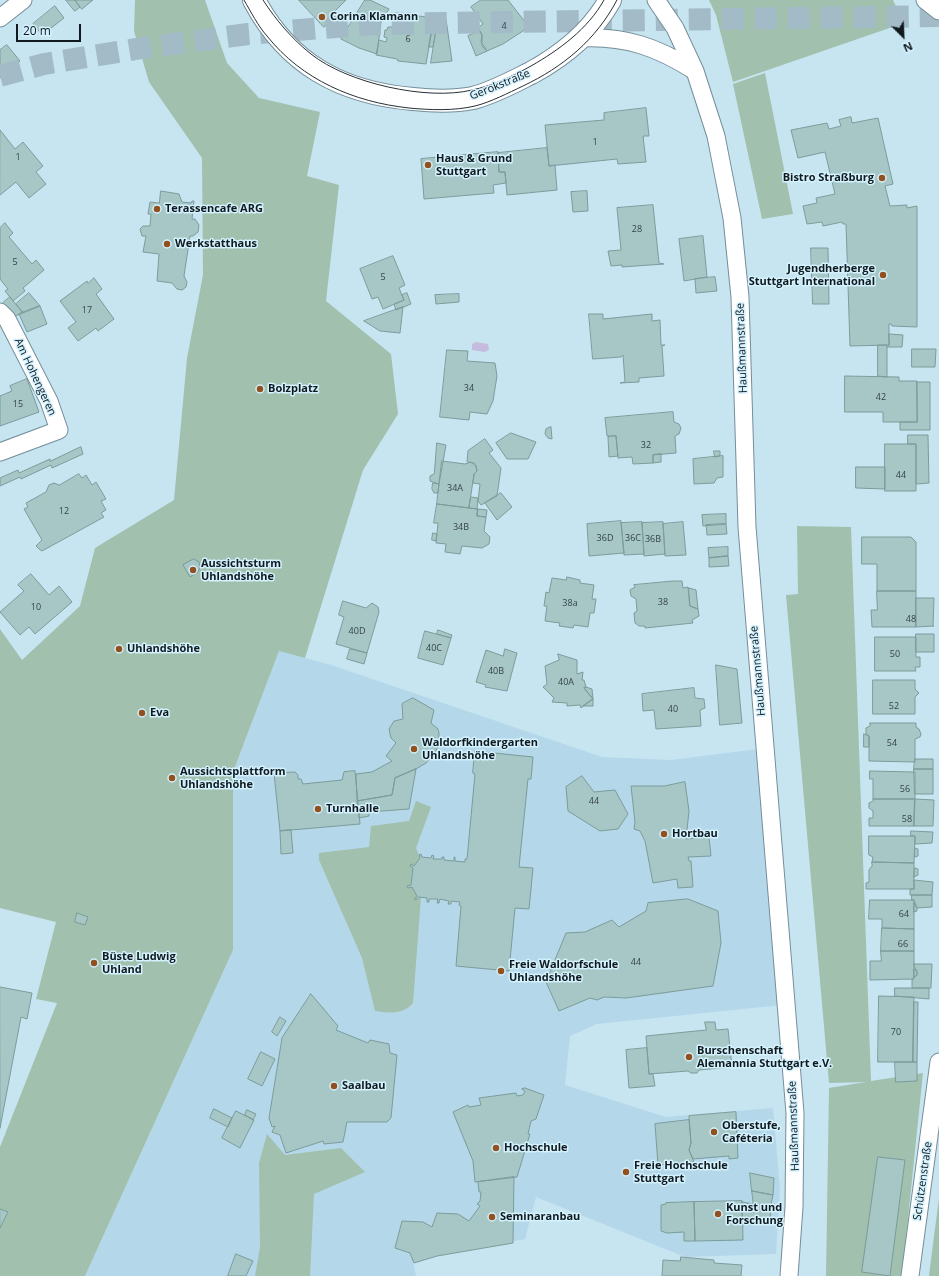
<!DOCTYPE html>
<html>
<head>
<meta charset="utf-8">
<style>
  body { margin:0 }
  #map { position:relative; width:939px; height:1276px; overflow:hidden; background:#c7e4f1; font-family:"Open Sans",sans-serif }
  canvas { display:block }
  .north { position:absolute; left:883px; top:16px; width:40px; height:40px; -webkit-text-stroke:3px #d4f1fe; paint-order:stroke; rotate:156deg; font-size:11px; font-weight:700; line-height:16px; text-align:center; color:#0f191e }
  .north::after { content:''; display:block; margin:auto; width:14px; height:18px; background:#0f191e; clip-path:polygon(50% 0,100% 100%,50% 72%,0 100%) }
  .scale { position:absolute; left:16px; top:24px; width:65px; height:18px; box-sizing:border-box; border:2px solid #0f191e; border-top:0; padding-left:5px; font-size:12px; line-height:14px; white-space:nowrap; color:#0f191e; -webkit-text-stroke:3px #d4f1fe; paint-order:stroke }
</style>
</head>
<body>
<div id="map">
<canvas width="939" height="1276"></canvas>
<div class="north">N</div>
<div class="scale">20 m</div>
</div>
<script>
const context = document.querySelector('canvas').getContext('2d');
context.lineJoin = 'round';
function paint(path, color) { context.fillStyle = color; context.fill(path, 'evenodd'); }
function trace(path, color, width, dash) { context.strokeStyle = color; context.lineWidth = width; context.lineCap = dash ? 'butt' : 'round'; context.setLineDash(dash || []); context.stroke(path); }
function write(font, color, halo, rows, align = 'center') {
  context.font = font + ' "Open Sans",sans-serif'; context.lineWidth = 3; context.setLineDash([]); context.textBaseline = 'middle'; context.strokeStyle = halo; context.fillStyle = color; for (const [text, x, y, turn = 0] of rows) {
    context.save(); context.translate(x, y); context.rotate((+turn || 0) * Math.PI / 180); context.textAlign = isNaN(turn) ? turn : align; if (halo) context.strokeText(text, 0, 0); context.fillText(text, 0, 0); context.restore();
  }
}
const built = new Path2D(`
  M279 651 331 665 602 757 671 760 758 749 782 1005 597 1024 570 1036 565 1085 666 1117 773 1108 780 1189 776 1254 685 1257 536 1197 525 1239 437 1256 414 1263 413 1261 416 1276H85L233 950V772Z`);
const green = new Path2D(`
  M135 0H205L227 63 259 98 320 112 307 176 339 185 326 301 391 354 398 414 363 470 305 658 279 651 233 772V950L85 1276H0V1147L57 1003 36 999 56 922 0 908V629L22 660 80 606 95 548 174 500 187 358 203 275 202 158 149 82 134 31Z
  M709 0H893L904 23 733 82 716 15Z
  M765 73 793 214 762 219 733 84Z
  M797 526 851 527 871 1081 923 1073 902 1276H826L829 1088 866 1082 829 1083 786 595 798 594Z
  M416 801 431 807 416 848 420 858 414 866 410 865 413 868 411 885 407 886 408 888 412 887 417 896 415 899 421 897 413 1003C403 1015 389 1013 375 1011L362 958 319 860V853L369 847 371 826 409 821Z
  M267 1134 285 1155 341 1148 365 1172 314 1194 310 1276H255L260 1247 259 1163Z
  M939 1198V1276H929V1275Z`);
const water = new Path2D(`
  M476 342 488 344 489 350 485 352 472 350V344Z`);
const building = new Path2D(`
  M66 0H75L80 7 75 11Z
  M75 0H93L82 9Z
  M299 0H346L331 15 334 18 324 27Z
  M365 0H370L389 9 381 22 377 54 359 48 341 39Z
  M481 0H508L529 27 503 44 487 51 482 46V35L478 28 483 24 471 7Z
  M55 6 64 18 42 35 33 24Z
  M396 13 434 18 426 64 398 61 397 59 376 55 379 40 386 42 387 38 384 37 385 30H387L388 27H392Z
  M434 18 438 19 433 47H429Z
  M438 19H446L452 61 431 63Z
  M480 31 482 35 481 42 487 51 476 56 468 36Z
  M7 45 20 61 0 78V50Z
  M646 108 649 136H643L646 162 618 164 617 159 549 166 545 125 604 120V113Z
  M851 117 852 123 878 118 893 184 885 186 890 206 907 205V208L917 206V327L892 326 891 324H889V345L850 346 846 224H843L842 222 823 226 822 222 807 224 803 206 817 203 816 198 835 194 825 152 798 158 791 130 827 123 829 129 841 126 839 120Z
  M0 130 15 149 23 142 43 166 36 172 46 184 29 198 16 182 0 195Z
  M547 148 549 166 555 165 557 190 507 195 505 172H499L498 153Z
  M498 152 499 172H505L506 183 493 185 494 193 424 199 421 159Z
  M161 191 179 194 182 202 191 203 192 201H194L192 219H195L199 225 198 232 193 236H190L184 276 187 282 186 287 182 290 177 289 172 283 157 281 159 254 143 252 146 236H142L140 229 143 226H150L151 214H148L150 202 159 203Z
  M587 191 588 211 573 212 571 192Z
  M653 205 659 263 664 264 622 267V265L611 266 608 251 621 250 617 208Z
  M5 223 13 233 9 237 32 264 36 260 44 270 23 288 25 291 13 301 5 291 8 289 0 279V228Z
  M703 236 707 277 684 281 679 239Z
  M811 248H828L829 304H813Z
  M393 256 405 285 399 288 404 300 383 309 378 297 372 299 360 269Z
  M715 277 717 291 696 293 695 279Z
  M94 278 102 289 96 294 114 319 98 331 96 328 78 341 68 328 76 322 60 301 87 281 88 283Z
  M29 293 40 306 23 313 16 304Z
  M407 293 411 304 396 310 394 304 404 300 402 295Z
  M459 294V302L436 304 435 295Z
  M10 297 23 313 15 316 3 303Z
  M40 306 47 324 27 332 19 314Z
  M403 307 400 333 380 331 364 321Z
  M589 314H603V319L652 314V321L660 320 661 345H665L662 346 664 376 639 378V382L620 383 625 382 623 355 621 357 593 359Z
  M889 334 903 335 902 347H887L889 345Z
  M878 345H887V377L878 376Z
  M912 349H936L935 367H912Z
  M447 350 468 351 467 361 495 363 497 376 493 401 487 414 470 412 469 420 440 417Z
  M845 376 899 377V381H917V422H883V412H845Z
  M27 379 39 412 0 426V396L12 391 10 386Z
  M917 382H930V430H900V422H917Z
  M673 412 674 422 679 424 681 428 679 434 675 436 676 453 653 455V463L633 464 632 457 618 458 616 436H607L605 418Z
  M551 427 552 439 548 438 545 434 546 429Z
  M511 433 536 442 528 459H507L496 443Z
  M908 435H928L929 483 916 484V444H908Z
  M616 436 618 456 609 457 608 437Z
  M485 439 493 450 489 453 501 468 497 496 481 505 478 501 480 484 473 483 474 474 477 471 476 466 474 463 467 462 468 451Z
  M437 443 446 445 439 484 430 481V476L434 474Z
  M885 444H916V491H885Z
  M81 447 83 454 52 468 51 465 21 479 20 477 0 486V478L18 470 19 473 50 459V461Z
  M714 451H720V456L715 457Z
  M661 454V462L653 463V455Z
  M723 456V477L717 478 714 483 694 484 693 459Z
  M442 461 465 464 471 462 476 466 477 471 474 474 469 508 437 504Z
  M856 467H885V489L856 488Z
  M79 474 82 478 86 475 92 485 96 482 106 499 101 501 106 510 101 513 104 517 42 551 39 549 36 546 42 540 24 509 28 507 26 503 46 492 49 485 54 483 59 485Z
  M433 483 439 484 438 493H434L432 489Z
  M501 493 512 507 497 520 485 503Z
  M471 497 478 498 477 509 469 508Z
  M437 504 478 509 477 516 486 517 484 531 490 537 489 544 482 548 462 546 460 554 445 552 446 544 436 543 438 523H434Z
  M478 509 487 510 486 517 477 516Z
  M726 514V524L703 526 702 515Z
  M621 521 624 553 589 556 587 524Z
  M642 522 644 554 624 555 621 523Z
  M663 522 665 554 644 556 642 523Z
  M683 522 686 555 665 556 663 524Z
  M726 524 727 534 707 535 706 525Z
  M433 533 437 534 436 541 432 540Z
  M862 537H911L916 542V591H877V564H862Z
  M728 547V556L709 558 708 548Z
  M728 556 729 566 709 567V558Z
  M194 559 199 562 200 567 198 572 190 577 183 565Z
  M31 574 49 595 59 586 72 602 35 634 29 627 20 635 0 612 24 591 18 585Z
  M567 577 580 580V583L594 585 592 599H596L594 613H590L588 627 574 625 573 628 559 626 560 623 545 621 547 606H544L546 592 549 593 552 578 566 580Z
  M673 581H682L683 588 688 587 690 606 698 609 699 616 692 620 693 623 645 628V626H639L635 623 634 613 637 611 636 599 631 596 630 590 635 587 634 585Z
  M689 588 696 590 698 609 690 606Z
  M877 591H916V627H872L871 610H877Z
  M916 598H934L933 626H934L916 627Z
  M343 601 366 608 372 603 378 607 379 612 367 653 336 644 344 617 339 615Z
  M438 630 452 635 451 638 437 634Z
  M425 631 451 638 443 665 418 658Z
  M916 634H934V652H916Z
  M875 637H916V657H920V667H915L916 671H875Z
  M350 649 367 653 364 664 347 659Z
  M505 649 517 653 507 691 485 687 486 685 476 682 486 650 503 656Z
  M558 654 577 660V674L583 672 582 680H584L586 687 584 688 593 699 581 708 580 705 567 706V703L552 702 554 698 543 687 547 684 545 666 559 660Z
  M716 665 737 669 742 723 720 725Z
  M873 680H915V689L919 693 915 697V714H873Z
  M586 687 592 689 593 699 584 688Z
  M694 688 695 698 704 699 705 708 700 710 701 726 656 729 654 710 643 711 642 694Z
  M413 698 434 710 431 723 438 729 439 733V745L435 752 426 763 416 769 395 778 392 795 357 801 356 774 372 772 392 761 386 756 396 743 391 738 389 729 394 721 403 719 402 704Z
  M593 699V706H583Z
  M870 723H916V727L919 729 921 734 920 737 915 739V762L869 761V736L866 734V728L870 726Z
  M864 734 869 736V747H864Z
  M475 751 533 757 531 779H528L519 867 533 868 529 909 515 908 509 971 456 966 461 906 459 905 460 902 451 901V904H448L449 901 440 899 439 903H437L438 899H429V902H427V898L418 897 416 900 414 899 417 896 412 887 408 888 407 886 411 885 413 868 410 866 411 864 414 866 420 858 419 855 421 854 422 857 431 858 432 855 434 856 433 859H442V857H444V860L454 861V857H455V861L465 862V859H467L475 774 473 773Z
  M915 759H933V769H914Z
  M416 769 409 809 369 812V816L359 818 357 801 392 795 395 778Z
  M914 769H933V794H915Z
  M355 771 360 824 280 831 274 773 295 772 298 775V779H301L303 784 342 780 344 772Z
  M870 771 915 772V799H873V779H870Z
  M582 776 594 792 615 790 628 814 618 829 600 831 568 811 566 787Z
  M685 782 689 811 686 839 709 837 711 856 688 857 689 861H691L693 887 678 888 677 879 653 883 645 841 640 831 634 829 635 822 631 786H664Z
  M873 799H915L914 826H869V818H873V811L869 808V803L873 801Z
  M915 799 934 800 933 826H914Z
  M291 830 293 853 281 854 280 831Z
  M911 831 933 832 932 843 915 844V836H911Z
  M869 836H915L914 863 872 862 873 857 869 855Z
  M915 848 918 849V856L915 857Z
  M872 862 914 863V889H866V883L869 882V870L872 866Z
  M915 868 918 869V875L914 877Z
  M914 880 933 882 932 895H910V889H914Z
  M912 895H932V907L917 908 914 900H912Z
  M688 899 718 911 721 943 713 986 626 998 604 997 597 1000 590 998 559 1011 546 982 566 933 585 932 612 920 619 927 646 911 648 903Z
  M870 900H914V929L882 928V919H869Z
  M914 903 917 908V911L914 912Z
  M77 913 88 917 85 925 75 922Z
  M882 928 914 929V951H881Z
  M881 951H914V979L870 980V961H881Z
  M914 964H932L931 988H912V979L917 975Z
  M914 969 917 970V975L914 977Z
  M0 987 32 993 27 1019 21 1017 0 1128Z
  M895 988H929V999L895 996Z
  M311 994 338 1026 336 1030 368 1043 370 1040 389 1044 390 1053 397 1055 391 1118 387 1122H347L343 1142 324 1144 323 1141 286 1153 280 1135 272 1132 275 1126 272 1127 269 1118 282 1038Z
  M879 996 914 997 913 1062H878Z
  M914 1002H918L917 1062H913Z
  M280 1017 286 1021 277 1036 272 1032Z
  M705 1022H715L716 1030 728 1029 732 1067 699 1070 697 1073H691L688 1071 649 1074 646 1036 706 1030Z
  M647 1048 649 1074H653L655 1086 629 1088 626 1050Z
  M261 1052 275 1059 262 1086 248 1079Z
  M895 1062H917V1081L896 1082Z
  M525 1088 544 1095 536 1119 531 1121 528 1134H530L517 1177 475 1182 473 1161 453 1112 468 1105 469 1107 481 1105 479 1098 516 1093 517 1096 523 1095 525 1091 522 1089Z
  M214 1109 232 1118 228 1127 210 1118Z
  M247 1110 256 1114 253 1120 245 1115Z
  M236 1111 254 1120 240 1148 222 1138Z
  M736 1112 738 1158 729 1159V1156L693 1159 689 1150 691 1143 689 1116Z
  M689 1120 691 1143 689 1150 694 1162 658 1165 655 1124Z
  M878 1157 905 1160 890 1276 862 1272Z
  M750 1173 774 1178 773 1195 752 1191Z
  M514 1177 513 1243 437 1256 414 1263 410 1253 395 1248 402 1221 423 1222 432 1227 437 1213 458 1214 469 1221 480 1206 477 1204 480 1201 481 1192H479L478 1182Z
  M752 1191 773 1195 771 1204 770 1222 742 1225V1202L753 1204Z
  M742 1201 743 1240 695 1241 694 1202Z
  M694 1202 695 1241H684V1232L667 1233 661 1231V1205L666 1204V1203Z
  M0 1209 8 1212 0 1228Z
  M236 1254 253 1261 246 1276H228Z
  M681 1257 714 1260V1263L742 1265 741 1276H662L663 1260 680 1261Z`);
const secondaryTunnel = new Path2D(`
  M0 76 44 64 142 48 248 34 373 24 939 16`);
const street = new Path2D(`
  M656 0 675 28 695 71 716 136 732 218 740 297 747 527 795 1113 794 1207 789 1276
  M925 0 939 11
  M0 18 23 0
  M581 38C626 36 657 47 695 71
  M0 312 7 319 49 401 59 430 0 452
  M910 1276 939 1062`);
const secondary = new Path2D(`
  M254 0C288 64 341 93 413 99 432 101 453 102 473 98 493 93 513 82 531 73 564 55 592 32 610 0`);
const tram = new Path2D(`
  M244 0C251 12 258 26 267 36 302 80 354 102 409 108 430 110 454 111 475 106 491 102 508 93 523 86 563 67 596 40 617 0
  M263 0C276 20 292 39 311 54 347 83 427 101 472 90 492 86 513 76 531 66 559 50 588 29 604 0`);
const markers = [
  [322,17,4,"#91501d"],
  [428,165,4,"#91501d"],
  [882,178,4,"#91501d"],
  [157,209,4,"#91501d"],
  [167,244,4,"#91501d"],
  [883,275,4,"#91501d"],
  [260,389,4,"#91501d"],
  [193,570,4,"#91501d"],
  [119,649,4,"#91501d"],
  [142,713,4,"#91501d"],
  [414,749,4,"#91501d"],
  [172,778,4,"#91501d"],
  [318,809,4,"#91501d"],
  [664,834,4,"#91501d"],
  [94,963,4,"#91501d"],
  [501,971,4,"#91501d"],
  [689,1057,4,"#91501d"],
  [334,1086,4,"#91501d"],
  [714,1132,4,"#91501d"],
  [496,1148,4,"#91501d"],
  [626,1172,4,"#91501d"],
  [718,1214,4,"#91501d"],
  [492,1217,4,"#91501d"]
];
const numberNames = [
  ["4",504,26],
  ["6",408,39],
  ["1",595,142],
  ["1",18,157],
  ["28",637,229],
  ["5",15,262],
  ["5",383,277],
  ["17",87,310],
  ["34",469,388],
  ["42",881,397],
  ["15",18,404],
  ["32",646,445],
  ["44",901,475],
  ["34A",455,488],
  ["12",64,511],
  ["34B",461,527],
  ["36D",605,538],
  ["36C",633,538],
  ["36B",653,539],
  ["38",663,602],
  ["38a",570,603],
  ["10",36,607],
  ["48",911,619],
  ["40D",357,631],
  ["40C",434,648],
  ["50",895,654],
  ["40B",496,671],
  ["40A",566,682],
  ["52",894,706],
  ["40",673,709],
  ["54",892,743],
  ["56",905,789],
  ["44",594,801],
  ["58",907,819],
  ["64",904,914],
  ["66",903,944],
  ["44",636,962],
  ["70",896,1032]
];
const poiNames = [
  ["Corina Klamann",330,17],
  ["Haus & Grund",436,159],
  ["Stuttgart",436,172],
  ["Bistro Straßburg",874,178,"right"],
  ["Terassencafe ARG",165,209],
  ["Werkstatthaus",175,244],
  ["Jugendherberge",875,269,"right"],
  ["Stuttgart International",875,282,"right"],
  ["Bolzplatz",268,389],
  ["Aussichtsturm",201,564],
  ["Uhlandshöhe",201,577],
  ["Uhlandshöhe",127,649],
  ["Eva",150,713],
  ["Waldorfkindergarten",422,743],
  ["Uhlandshöhe",422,756],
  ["Aussichtsplattform",180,772],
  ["Uhlandshöhe",180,785],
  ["Turnhalle",326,809],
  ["Hortbau",672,834],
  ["Büste Ludwig",102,957],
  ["Uhland",102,970],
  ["Freie Waldorfschule",509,965],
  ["Uhlandshöhe",509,978],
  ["Burschenschaft",697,1051],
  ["Alemannia Stuttgart e.V.",697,1064],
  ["Saalbau",342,1086],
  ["Oberstufe,",722,1126],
  ["Caféteria",722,1139],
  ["Hochschule",504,1148],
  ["Freie Hochschule",634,1166],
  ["Stuttgart",634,1179],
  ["Kunst und",726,1208],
  ["Forschung",726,1221],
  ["Seminaranbau",500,1217]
];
const streetNames = [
  ["Gerokstraße",500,85,-22],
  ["Haußmannstraße",742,348,-92],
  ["Am Hohengeren",35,377,65],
  ["Haußmannstraße",758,671,-95],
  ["Haußmannstraße",794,1126,-92],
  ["Schützenstraße",923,1181,-82]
];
paint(built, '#b4d8e9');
paint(green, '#a1c0ad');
paint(water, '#c5bbdf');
paint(building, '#a7c7c6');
trace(building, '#7c9c9b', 1);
trace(secondaryTunnel, '#a2bbc7', 22, [22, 11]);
trace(street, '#748e9a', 19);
trace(secondary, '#748e9a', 24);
trace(street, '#fff', 17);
trace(secondary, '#fff', 22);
trace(tram, '#253137', 1);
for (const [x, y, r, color] of markers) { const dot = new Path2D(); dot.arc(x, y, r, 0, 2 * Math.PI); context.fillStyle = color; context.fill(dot); trace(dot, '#d4f1fe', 1.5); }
write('9px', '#354448', null, numberNames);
write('bold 11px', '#0f191e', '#d4f1fe', poiNames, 'left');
write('11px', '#0f191e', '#d4f1fe', streetNames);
</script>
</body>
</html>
